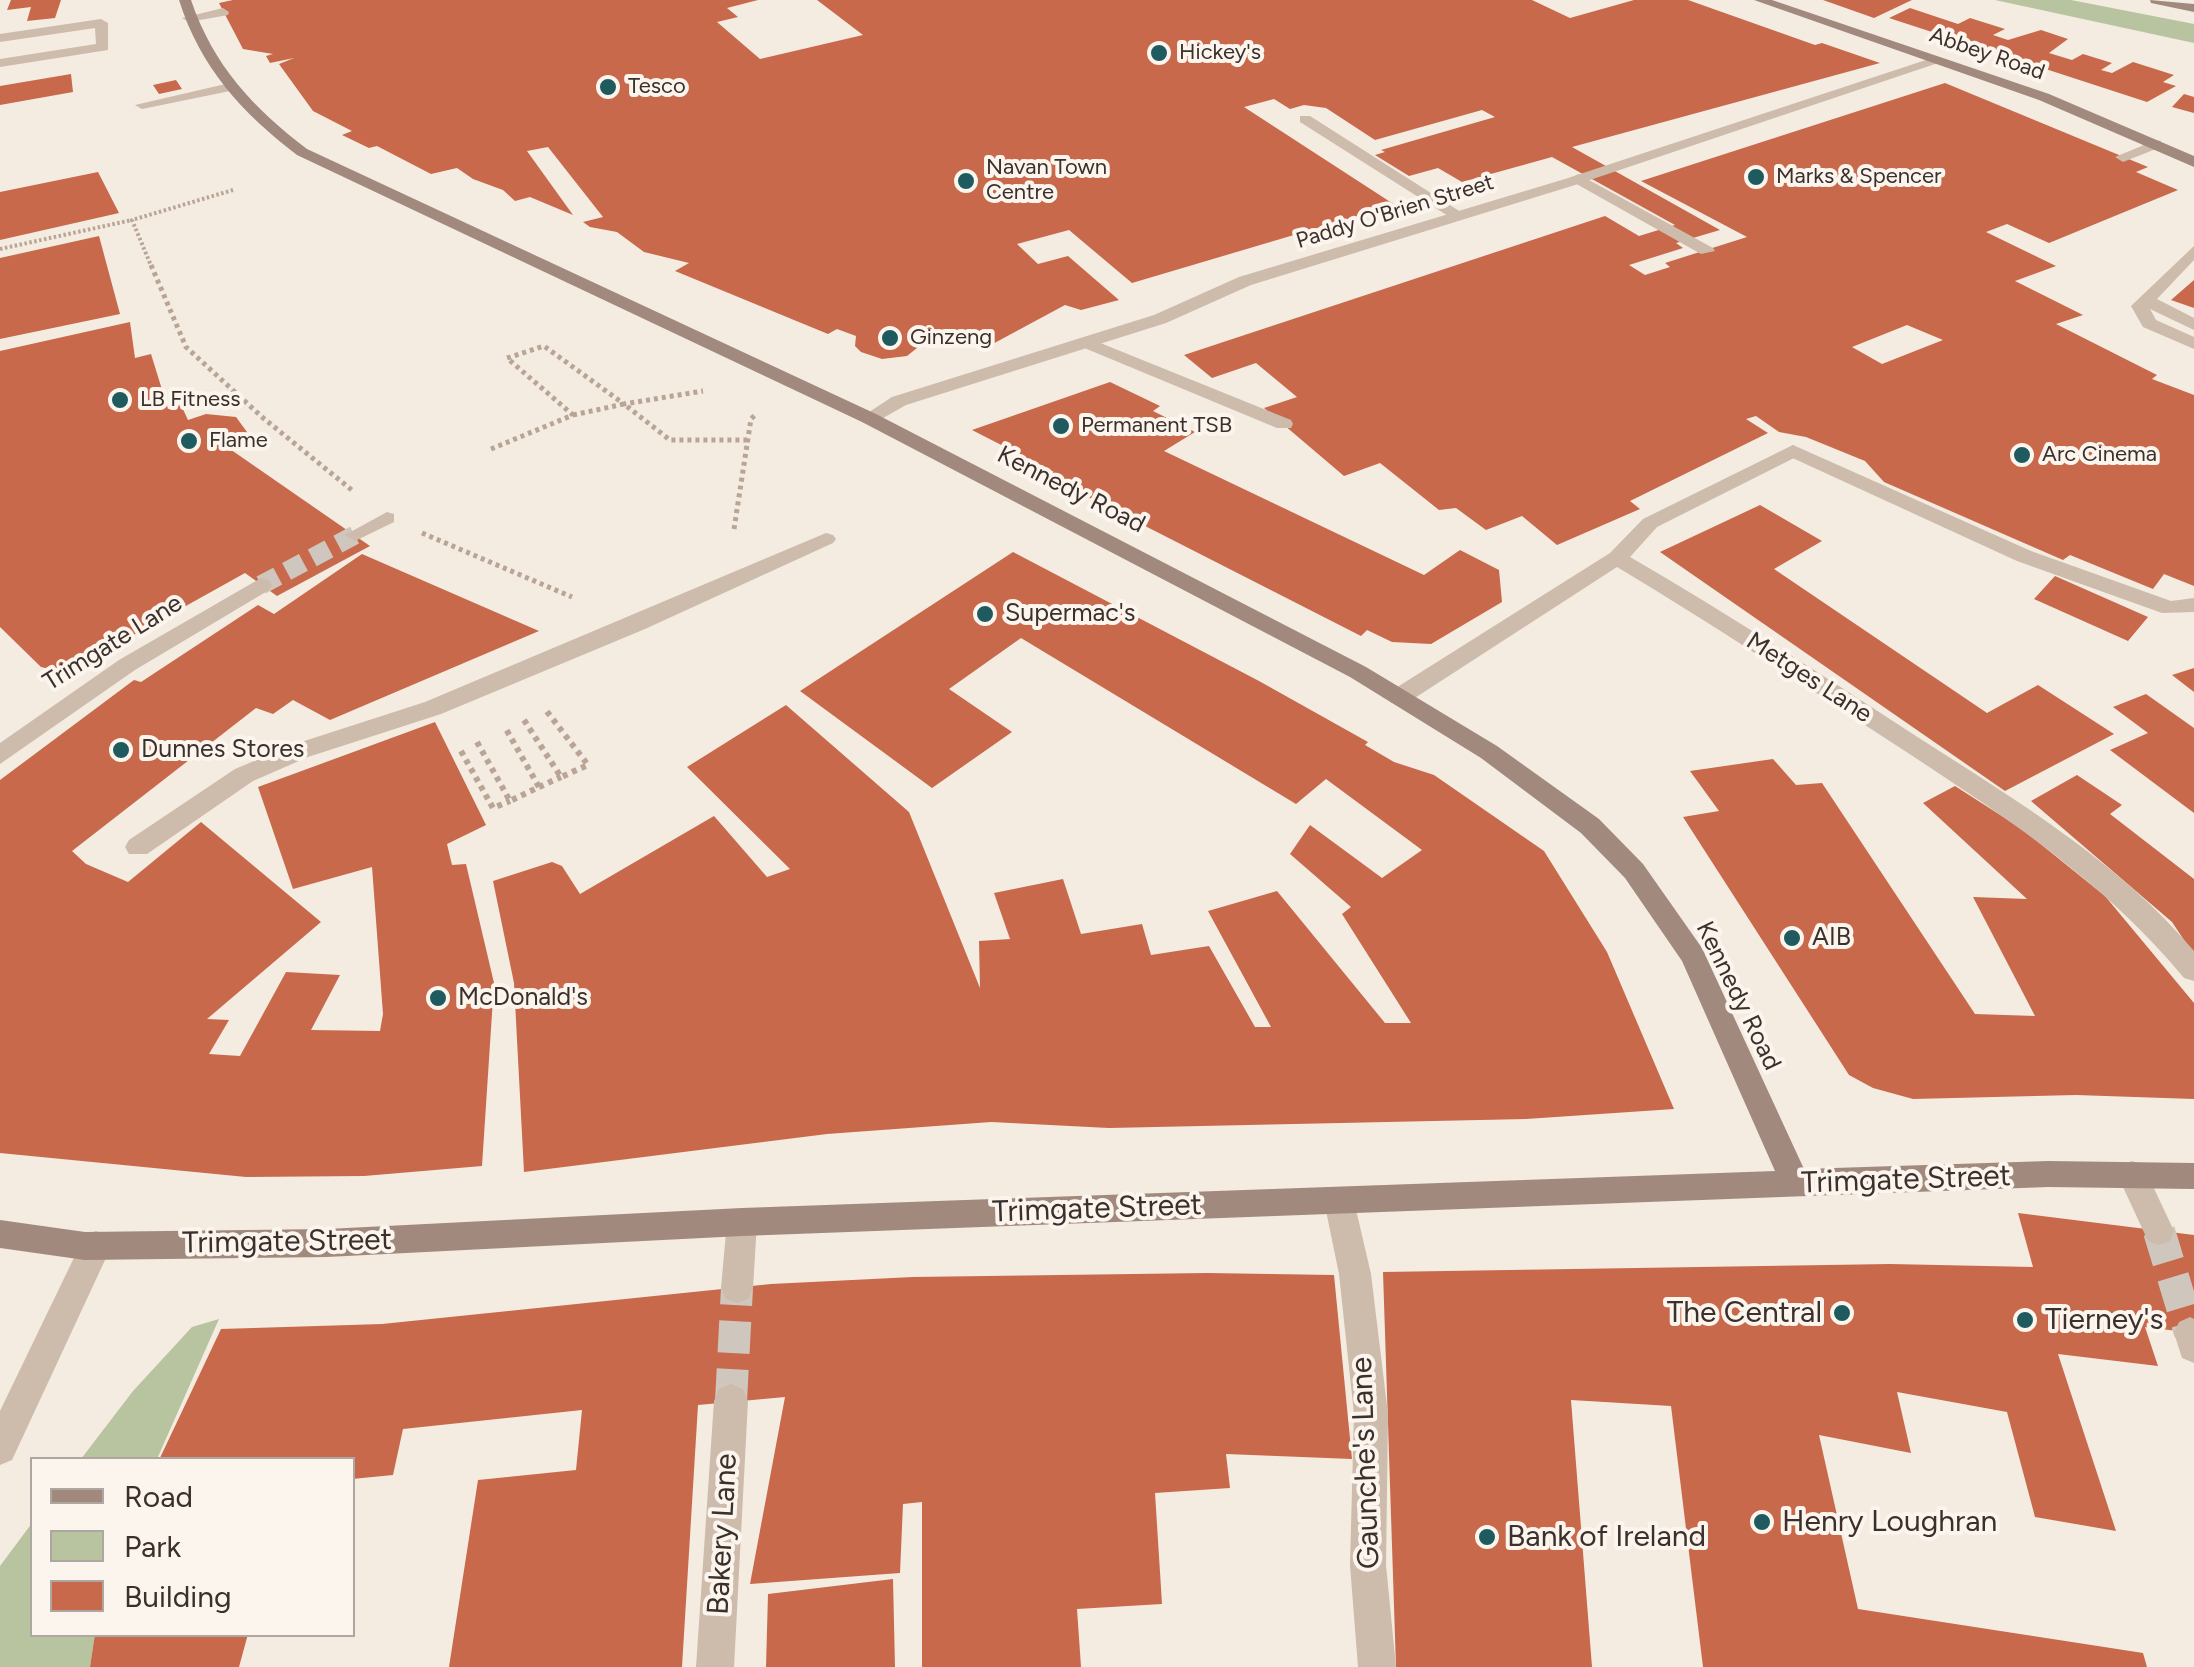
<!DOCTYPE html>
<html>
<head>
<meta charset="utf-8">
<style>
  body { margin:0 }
  #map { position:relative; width:2194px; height:1667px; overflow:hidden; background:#f4ebe1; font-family:Figtree,sans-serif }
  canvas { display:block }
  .legend { position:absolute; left:30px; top:1457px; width:325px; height:180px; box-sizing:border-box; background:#fbf5ee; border:2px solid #aea6a0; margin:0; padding:12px 18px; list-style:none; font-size:30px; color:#3b302b }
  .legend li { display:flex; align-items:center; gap:20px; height:50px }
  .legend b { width:50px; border:2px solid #aea6a0 }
</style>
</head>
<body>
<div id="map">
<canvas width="2194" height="1667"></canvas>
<ul class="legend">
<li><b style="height:12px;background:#a18a7d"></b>Road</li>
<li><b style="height:28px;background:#b8c4a0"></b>Park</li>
<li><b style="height:28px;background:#c8694b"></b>Building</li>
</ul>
</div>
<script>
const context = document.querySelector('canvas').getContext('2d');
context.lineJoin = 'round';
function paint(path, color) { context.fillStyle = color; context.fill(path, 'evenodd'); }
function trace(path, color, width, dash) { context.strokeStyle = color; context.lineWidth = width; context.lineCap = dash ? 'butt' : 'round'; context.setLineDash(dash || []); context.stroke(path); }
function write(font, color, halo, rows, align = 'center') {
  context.font = font + ' Figtree,sans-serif'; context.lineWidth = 8; context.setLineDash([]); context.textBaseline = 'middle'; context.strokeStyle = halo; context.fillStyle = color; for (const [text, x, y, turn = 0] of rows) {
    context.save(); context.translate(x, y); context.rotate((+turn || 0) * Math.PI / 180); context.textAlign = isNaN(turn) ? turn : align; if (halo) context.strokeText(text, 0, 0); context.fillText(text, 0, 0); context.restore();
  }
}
const green = new Path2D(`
  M1995 0H2071L2194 24V43Z
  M219 1319 157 1459H81L133 1391 192 1327Z
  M32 1523V1634L95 1635 90 1667H0V1566Z`);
const building = new Path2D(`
  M11 0H61L55 18 27 21 31 7 7 10Z
  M233 0H758L727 8 738 17 717 22 760 59 863 35 817 0H1532L1570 18 1634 0H1688L1815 45 1822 43 1880 63 1572 147 1720 230 1676 243 1683 248 1629 265 1645 275 1670 267 1665 263 1747 237 1641 181 1945 83 2148 167 2136 172 2178 190 2049 243 2007 224 1986 232 2056 266 2015 281 2083 315 2056 324 2157 375 2152 379 2194 395V586L2164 574 2153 589 2070 555 2063 560 1884 482 1865 461 1806 437 1779 432 1756 416 1746 419 1768 433 1630 501 1640 509 1557 545 1522 516 1486 530 1456 508 1439 510 1380 463 1344 476 1264 408 1297 397 1256 363 1212 378 1184 355 1605 216 1639 236 1675 225 1552 157 1462 182 1438 168 1409 176 1375 155 1385 152 1381 150 1495 117 1482 110 1375 140 1326 108 1304 105 1290 109 1274 99 1244 107 1395 205 1132 283 1069 230 1017 244 1038 264 1068 256 1119 300 1081 310 1065 305 987 347 927 340 907 356 882 359 861 352 855 346 856 336 837 329 828 334 675 271 689 263 644 252 617 232 590 227 583 222 603 217 548 147 527 151 573 215 530 197 515 201 503 190 473 179 457 168 431 174 377 146 369 148 342 135 352 131 313 111 279 64 294 58 270 63 266 56 273 54 243 49 219 3ZM1907 325 1943 340 1882 364 1852 347Z
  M1823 0H1912L1874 18Z
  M1910 8 1958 24 1970 18 2005 29 1993 35 2008 40 2041 30 2068 39 2049 53 2072 60 2083 54 2112 63 2101 70 2112 73 2133 62 2174 75 2163 82 2176 86 2147 102 1889 18Z
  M71 74 73 92 0 105V86Z
  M176 80 182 89 159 94 153 85Z
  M2184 94 2194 97V113L2172 107Z
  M98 172 119 213 0 240V192Z
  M99 236 120 314 0 339V258Z
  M2194 280V308L2171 300Z
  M130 322 135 358 151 354 168 409 181 405 188 420 206 414 236 417 247 432 227 447 370 546 277 596 245 573 105 651 54 670 41 667 0 627V351Z
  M1110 382 1160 406 1153 411 1195 432 1164 451 1424 575 1460 550 1499 570 1502 602 1431 644 1392 642 1367 630 1361 636 1047 476 1054 472 972 430Z
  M1760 505 1822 541 1774 569 1987 713 2038 685 2114 734 2005 791 1660 552Z
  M1013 552 1259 681 1368 742 1365 745 1394 762 1434 775 1544 851 1607 952 1674 1109 1526 1119 1109 1128 991 1122 827 1134 524 1172 514 983 493 881 552 862 562 866 580 894 714 816 767 877 790 869 687 767 786 705 909 812 980 988 979 941 1010 939 994 893 1063 879 1081 934 1142 924 1151 955 1209 946 1255 1027H1271L1208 911 1277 891 1385 1023H1411L1342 914 1351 907 1290 854 1310 825 1382 878 1422 850 1326 779 1296 804 1021 638 949 689 1012 732 932 788 800 691Z
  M362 554 539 631 330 720 293 700 273 714 256 708 72 851 86 864 128 882 201 822 321 922 207 1019 229 1020 209 1054 240 1056 286 972 340 975 311 1030 380 1031 383 1014 372 867 293 889 258 787 435 722 486 825 447 844 452 865 466 864 494 983 482 1166 364 1176 246 1177 0 1153V780L134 680 141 682 258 605 274 614Z
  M2055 576 2148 617 2128 641 2034 599Z
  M2194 668V692L2172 675Z
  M2146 694 2194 728V813L2110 750 2148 733 2113 707Z
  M1773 759 1796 785 1822 783 1975 1014 2035 1016 1973 897 2027 899 1923 803 1955 786 2022 829 2105 896 2194 1003V1099L2076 1095 1913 1099 1873 1088 1849 1075 1683 817 1719 811 1690 771Z
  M2077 775 2122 805 2110 814 2194 879V955L2172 922 2031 801Z
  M2018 1213 2194 1235V1333L2145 1327 2158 1366 2058 1354 2116 1531 2035 1517 2007 1412 1897 1392 1911 1453 1819 1435 1858 1609 2143 1653 2147 1667H1703L1671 1406 1571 1400 1592 1667H1396L1383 1272 1890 1264 2033 1267Z
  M1207 1273 1334 1275 1352 1459 1226 1454 1230 1488 1155 1493 1162 1604 1077 1609 1081 1667H922V1502L903 1504 900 1573 750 1584 785 1397 698 1405 682 1667H449L478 1480 576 1470 582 1410 403 1429 393 1475 352 1479V1460H159L221 1329 382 1324 771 1284 913 1277Z
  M893 1579 895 1667H766L768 1594Z
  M95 1634H248L239 1667H90Z`);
const streetTunnelFar1 = new Path2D(`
  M261 585 355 535`);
const streetTunnel = new Path2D(`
  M2159 1231 2190 1333
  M731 1401 737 1288`);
const pathFar2 = new Path2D(`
  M0 249 132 220
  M152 268 132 220 233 190`);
const pathFar1 = new Path2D(`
  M151 265 186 347 262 417 353 491
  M573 415 624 404 670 440H748
  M491 449 573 415 507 358 544 346 624 404 703 391
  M734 529 751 419 756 414
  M422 533 572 597`);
const path = new Path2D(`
  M524 720 561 777 588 765 545 709
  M477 742 510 801 539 787 506 729
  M461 751 493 808 510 801
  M539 787 561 777`);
const lane = new Path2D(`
  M223 8 229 12 228 15 189 22 182 18Z
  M101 19 108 23V50L0 67V59L96 44 95 28 0 42V34Z
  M230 83 235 84V90L142 109 135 105Z
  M1300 116H1310L1467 216 1453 219 1300 122Z
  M2156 140 2161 141V147L2123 162 2115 157Z
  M1578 174 1713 248 1715 251 1701 254 1573 182 1570 179Z
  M2194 246V260L2157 299 2194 318V330L2150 309 2156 320 2194 337V349L2143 327 2131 306Z
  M1088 338 1291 420 1293 424 1291 428H1277L1082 347V339Z
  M1793 445 2031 551 2171 601 2194 598V612L2162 613 2017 561 1786 455 1783 451Z
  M826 533 833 535 836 539 833 543 645 629 441 714 308 757 253 781 147 854H129L125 847 129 840 235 769 292 745 425 702Z
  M1339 1187 1350 1191 1354 1201 1371 1274 1388 1414 1386 1565 1396 1667H1358L1350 1565 1354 1414 1339 1274 1324 1201 1328 1191Z
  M96 1231 107 1235 112 1245 12 1460 0 1465V1411L85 1235Z`);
const street = new Path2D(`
  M1935 57 1947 60 1575 185 1251 285 1166 323 906 405 876 422H862L860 418 892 397 1154 315 1239 277 1565 179Z
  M1793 445 1803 451 1800 455 1657 527 1630 557C1728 614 1824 676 1919 738 2017 801 2118 861 2194 951V981L2184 978C2102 878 1995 810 1888 740 1798 681 1709 622 1617 567L1407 703H1391L1388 697 1391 691 1610 553 1643 519Z
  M387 512 394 514V522L355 541 345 535Z
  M261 578 269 580 272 585 269 590 135 670 0 764V743L119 660Z
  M2132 1161 2143 1165 2174 1231 2170 1241 2159 1245 2148 1241 2117 1174 2121 1165Z
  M742 1208 753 1212 757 1222 753 1288 748 1299 737 1303 726 1299 721 1288 727 1222 731 1212Z
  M2190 1317 2194 1319V1363L2182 1358 2174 1333 2179 1322Z
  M731 1384 743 1389 748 1401 734 1667H696L714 1401 719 1389Z`);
const secondary = new Path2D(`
  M179 0H191C213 65 253 108 307 149L876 414 1366 667 1497 746 1599 819 1643 864 1702 948 1804 1169 2048 1161 2194 1163V1189L2048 1187 742 1236 327 1257 85 1260 0 1248V1220L85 1232 327 1229 742 1208 1775 1171 1682 961 1625 878 1581 833 1481 758 1350 677 862 422 297 155C242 113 200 67 179 0Z
  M1754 0H1772L2049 94 2194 156V167L2039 100Z
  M2150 0 2194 4V12L2151 3Z`);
const markers = [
  [1159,53,10,"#1f5a5e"],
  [608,87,10,"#1f5a5e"],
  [1756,177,10,"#1f5a5e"],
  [966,181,10,"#1f5a5e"],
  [890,338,10,"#1f5a5e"],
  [120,400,10,"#1f5a5e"],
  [1061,426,10,"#1f5a5e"],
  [189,441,10,"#1f5a5e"],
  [2022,455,10,"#1f5a5e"],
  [985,614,10,"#1f5a5e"],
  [121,750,10,"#1f5a5e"],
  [1792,938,10,"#1f5a5e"],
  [438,998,10,"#1f5a5e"],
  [1842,1313,10,"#1f5a5e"],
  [2025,1320,10,"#1f5a5e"],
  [1762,1522,10,"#1f5a5e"],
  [1487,1537,10,"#1f5a5e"]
];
const farPoinames = [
  ["Hickey's",1179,53],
  ["Tesco",628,87],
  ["Navan Town",986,168],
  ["Centre",986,193],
  ["Marks & Spencer",1776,177],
  ["Ginzeng",910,338],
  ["LB Fitness",140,400],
  ["Permanent TSB",1081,426],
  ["Flame",209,441],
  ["Arc Cinema",2042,455]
];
const farStreetnames = [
  ["Abbey Road",1987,54,19],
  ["Paddy O'Brien Street",1395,212,-17]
];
const streetNames = [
  ["Kennedy Road",1071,490,27],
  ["Trimgate Lane",113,643,-32],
  ["Metges Lane",1809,678,33],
  ["Kennedy Road",1738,996,64]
];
const poiNames = [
  ["Supermac's",1005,614],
  ["Dunnes Stores",141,750],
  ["AIB",1812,938],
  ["McDonald's",458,998]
];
const nearStreetnames = [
  ["Trimgate Street",1906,1180,-2],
  ["Trimgate Street",1097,1209,-2],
  ["Trimgate Street",287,1242,-1],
  ["Gaunche's Lane",1366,1463,-92],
  ["Bakery Lane",723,1534,-87]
];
const nearPoinames = [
  ["The Central",1822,1313,"right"],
  ["Tierney's",2045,1320],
  ["Henry Loughran",1782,1522],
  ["Bank of Ireland",1507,1537]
];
paint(green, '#b8c4a0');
paint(building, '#c8694b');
trace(streetTunnelFar1, '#cfc6bd', 19, [19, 10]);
trace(streetTunnel, '#cfc6bd', 32, [32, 16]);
trace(pathFar2, '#b9a596', 4, [2.5, 2.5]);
trace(pathFar1, '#b9a596', 5, [4, 4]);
trace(path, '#b9a596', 6, [5, 5]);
paint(lane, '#cdbbac');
paint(street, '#cdbbac');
paint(secondary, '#a18a7d');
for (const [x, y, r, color] of markers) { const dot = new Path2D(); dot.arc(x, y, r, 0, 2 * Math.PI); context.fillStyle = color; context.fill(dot); trace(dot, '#fbf5ee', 4); }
write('22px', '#3b302b', '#fbf5ee', farPoinames, 'left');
write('22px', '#3b302b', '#fbf5ee', farStreetnames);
write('25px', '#3b302b', '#fbf5ee', streetNames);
write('25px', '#3b302b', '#fbf5ee', poiNames, 'left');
write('30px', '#3b302b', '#fbf5ee', nearStreetnames);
write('30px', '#3b302b', '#fbf5ee', nearPoinames, 'left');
</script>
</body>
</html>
